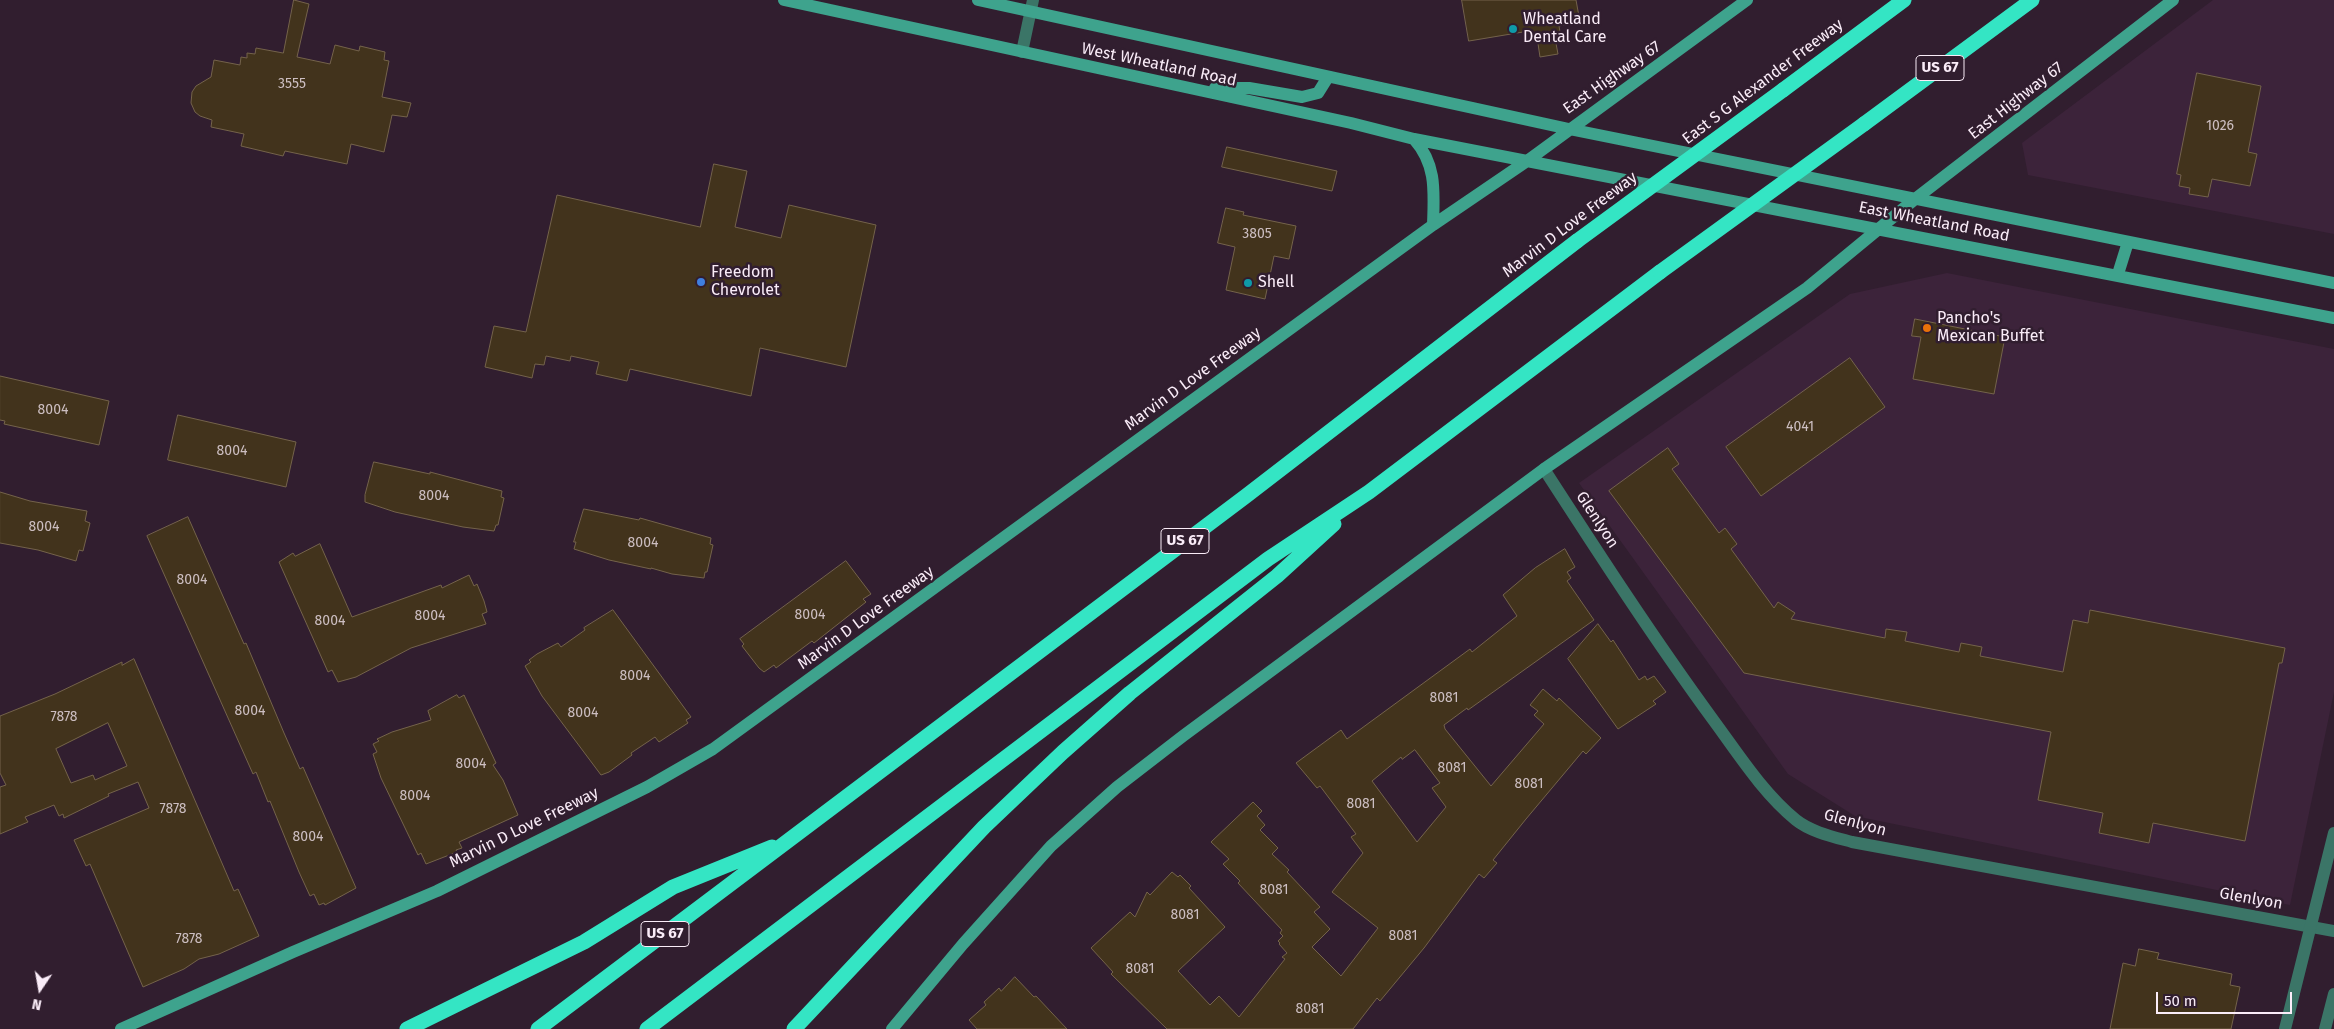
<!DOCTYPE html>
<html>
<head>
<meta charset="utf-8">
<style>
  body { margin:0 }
  #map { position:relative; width:2334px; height:1029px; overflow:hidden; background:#311e2f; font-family:"Fira Sans",sans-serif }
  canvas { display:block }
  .north { position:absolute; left:15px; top:964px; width:50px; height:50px; -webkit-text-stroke:4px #311e2f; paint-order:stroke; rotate:192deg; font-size:14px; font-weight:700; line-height:20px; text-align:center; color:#faecf8 }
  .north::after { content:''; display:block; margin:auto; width:18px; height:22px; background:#faecf8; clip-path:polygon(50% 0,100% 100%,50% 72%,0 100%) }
  .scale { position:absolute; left:2156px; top:992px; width:136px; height:22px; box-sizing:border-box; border:2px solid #faecf8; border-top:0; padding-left:6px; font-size:15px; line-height:18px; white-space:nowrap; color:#faecf8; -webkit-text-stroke:4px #311e2f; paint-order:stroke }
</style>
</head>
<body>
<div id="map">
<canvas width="2334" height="1029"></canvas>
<div class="north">N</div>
<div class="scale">50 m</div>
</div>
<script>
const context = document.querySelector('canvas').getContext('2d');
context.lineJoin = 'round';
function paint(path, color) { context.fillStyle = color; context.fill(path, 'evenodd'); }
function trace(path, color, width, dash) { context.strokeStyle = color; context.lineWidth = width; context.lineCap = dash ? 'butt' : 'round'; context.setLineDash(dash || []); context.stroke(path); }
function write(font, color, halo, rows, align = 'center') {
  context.font = font + ' "Fira Sans",sans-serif'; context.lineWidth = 5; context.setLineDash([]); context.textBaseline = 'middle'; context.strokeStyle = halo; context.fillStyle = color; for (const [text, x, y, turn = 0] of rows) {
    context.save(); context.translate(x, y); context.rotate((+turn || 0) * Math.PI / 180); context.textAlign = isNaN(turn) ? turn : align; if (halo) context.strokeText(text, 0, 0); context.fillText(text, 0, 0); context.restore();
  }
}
const built = new Path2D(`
  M2213 0H2334V234L2028 175 2022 143Z
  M1947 273 2334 349V692L2290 905 1855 816 1788 774 1579 483 1850 294Z`);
const building = new Path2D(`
  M294 0 309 4 297 57 330 64 335 45 359 51 360 46 385 52 384 60 389 61 382 97 411 103 407 117 392 115 384 152 351 144 347 164 285 151 283 156 241 146 244 134 211 127 212 120 200 116 195 112 191 103 192 92 196 86 211 77 214 60 240 65 241 57 247 58V53L255 54 256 48 283 53Z
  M1462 0H1576L1580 22 1559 26 1560 32 1554 33 1558 54 1540 57 1537 37H1530L1529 31 1469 41Z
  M2197 73 2261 86 2248 152 2257 154 2250 186 2212 179 2208 197 2189 194 2190 188 2179 186 2181 175 2177 174Z
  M1227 147 1337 171 1332 191 1222 167Z
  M714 164 747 171 735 227 781 238 789 205 876 225 846 367 760 348 751 396 630 369 627 381 596 374 599 362 571 356 570 361 546 356 544 365 535 364 532 378 485 367 494 326 526 332 557 195 700 227Z
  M1226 208 1244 212 1243 215 1296 226 1289 259 1274 256 1265 299 1226 290 1235 247 1218 243Z
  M1915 319 2005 337 1994 394 1913 379 1921 337 1912 336Z
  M1850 358 1885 407 1761 496 1726 447Z
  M0 376 109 401 99 445 4 424 5 421 0 420Z
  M178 415 296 442 286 487 168 460Z
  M1668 448 1679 464 1672 469 1719 533 1725 528 1737 544 1731 549 1774 608 1778 602 1795 613 1791 619 1885 638 1886 629 1907 632 1905 641 1959 652 1961 643 1982 647 1980 656 2063 672 2073 620 2088 623 2090 610 2285 648 2282 663H2279L2245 841 2153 823 2149 843 2099 833 2103 813 2038 800 2051 732 1744 673 1609 491Z
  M374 462 430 474V472L502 491 501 497 504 498 498 525H496L494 531 463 527 395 512 365 502V495Z
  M0 492 30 501 87 511 85 521 90 523 83 551 79 550 76 561 38 550 0 543Z
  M584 509 639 520 640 518 711 538 710 544 713 545 707 572H705L704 578 672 574 651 568V569L609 560 574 549 576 542H574Z
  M188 517 244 644 246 643 284 733 300 769 303 767 356 888 325 905 324 903 319 905 314 894 310 896 299 872 270 801 268 802 256 772 253 774 147 536Z
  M320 544 352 617 441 585 442 588 469 575 474 586 477 584 484 601 487 612 482 614 486 624 411 648 356 677 338 682 332 670 328 672 279 562 293 553 295 556Z
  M1565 549 1575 567 1567 572 1571 578 1567 581 1594 620 1468 710 1467 708 1444 725 1445 729 1491 786 1544 724 1534 715 1538 711 1530 705 1543 689 1557 701 1559 698 1601 738 1586 754 1583 751 1526 819 1493 860 1497 863 1484 878 1479 874 1424 948 1380 1001 1377 998 1353 1029H1167L1111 974 1113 972 1091 948 1130 912 1135 917 1147 892 1150 895 1172 872 1178 877 1180 875 1191 886 1189 888 1225 927 1178 971 1210 1005 1219 996 1239 1017 1285 959 1282 957 1287 953 1279 944 1280 943 1278 941 1283 936 1280 933 1282 930 1238 883 1240 881 1223 864 1229 859 1211 842 1253 802 1262 811 1257 816 1265 825 1260 830 1278 848 1272 854 1289 870 1287 872 1320 907 1314 912 1330 929 1312 947 1341 976 1378 928 1332 892 1363 853 1351 837 1356 834 1320 786 1317 788 1296 763 1341 730 1347 739 1470 649 1472 652 1517 616 1503 595 1535 568ZM1415 750 1440 783 1432 788 1446 807 1417 842 1372 781 1401 757 1402 759Z
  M846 561 871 594 863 599 866 602 814 643 812 641 776 668 774 665 764 672 759 668 742 646 744 644 740 639Z
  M613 610 691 717 686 720 688 723 659 742 655 737 631 753 632 755 609 772 601 775 542 696 525 666 531 662 529 660 537 654 558 643 561 647 585 630 584 628Z
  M1598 624 1611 642 1613 640 1639 680 1645 676 1647 680 1654 676 1666 692 1653 701 1656 704 1618 729 1568 659Z
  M134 659 234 891 238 889 259 936 219 954 199 959 184 969 143 987 90 864 86 866 74 840 149 808 138 782 108 794 109 796 64 818 63 814 59 816 54 805 25 817 28 822 0 834V787L6 785 0 773V716L55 694 122 662V665ZM108 723 127 766 95 780 93 775 71 783 56 749Z
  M457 695 459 698 464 695 496 763 493 765 503 780 518 815 459 842 462 848 456 850 457 852 426 864 421 853 418 855 381 778 373 754 377 752 373 744 379 741 377 739 392 732 431 720 428 711Z
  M2139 949 2159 953 2157 959 2232 974 2230 985 2240 987 2231 1029H2110L2123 963 2135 966Z
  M1015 977 1034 997 1036 996 1067 1029H977L969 1020 986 1005 984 1002 999 988 1001 991Z`);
const minor = new Path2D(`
  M1022 52 1033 0
  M1544 469C1599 554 1654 639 1714 721 1739 755 1763 793 1796 820 1811 832 1834 837 1852 842L2334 931`);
const tertiary = new Path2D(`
  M2285 1029 2334 833
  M2325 1029 2334 994`);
const secondary = new Path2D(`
  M784 0 1351 123 1414 139 2334 318
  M978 0 1569 129 2334 283
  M1215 88H1249L1302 97 1318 93 1328 77
  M1414 139C1437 165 1434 192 1433 225
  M2118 274 2128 242
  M121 1029 293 952 437 891 647 787 713 749 1433 225 1527 161 1747 0
  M892 1029 963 944 1051 846 1117 787 1183 736 1544 469 1807 288 1915 199 2173 0`);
const motorway = new Path2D(`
  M1783 90 1904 0
  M1864 124 2032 0
  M407 1029 584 942 673 887 772 847
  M538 1029 1246 496 1577 241
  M647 1029 1268 559 1369 492 1660 272
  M794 1029 984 827 1063 752 1130 693 1277 576 1334 524`);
const motorwayBridge = new Path2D(`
  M1577 241 1783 90
  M1660 272 1864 124`);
const markers = [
  [1513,29,5,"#0f9aa8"],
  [701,282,5,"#3f7fe0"],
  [1248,283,5,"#0f9aa8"],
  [1927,328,5,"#e8710a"]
];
const numberNames = [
  ["3555",292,84],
  ["1026",2220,126],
  ["3805",1257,234],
  ["8004",53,410],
  ["4041",1800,427],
  ["8004",232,451],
  ["8004",434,496],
  ["8004",44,527],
  ["8004",643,543],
  ["8004",192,580],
  ["8004",810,615],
  ["8004",430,616],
  ["8004",330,621],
  ["8004",635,676],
  ["8081",1444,698],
  ["8004",250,711],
  ["8004",583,713],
  ["7878",64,717],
  ["8004",471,764],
  ["8081",1452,768],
  ["8081",1529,784],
  ["8004",415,796],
  ["8081",1361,804],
  ["7878",173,809],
  ["8004",308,837],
  ["8081",1274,890],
  ["8081",1185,915],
  ["8081",1403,936],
  ["7878",189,939],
  ["8081",1140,969],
  ["8081",1310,1009]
];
const shields = [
  [1940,68,48],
  [1185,541,48],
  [665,934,48]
];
const shieldNames = [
  ["US 67",1940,68],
  ["US 67",1185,541],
  ["US 67",665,934]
];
const poiNames = [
  ["Wheatland",1523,20],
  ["Dental Care",1523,38],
  ["Freedom",711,273],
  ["Chevrolet",711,291],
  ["Shell",1258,283],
  ["Pancho's",1937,319],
  ["Mexican Buffet",1937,337]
];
const streetNames = [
  ["West Wheatland Road",1159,65,12],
  ["East Highway 67",1612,78,-35],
  ["East S G Alexander Freeway",1763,82,-37],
  ["East Highway 67",2016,101,-38],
  ["East Wheatland Road",1934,222,11],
  ["Marvin D Love Freeway",1570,225,-37],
  ["Marvin D Love Freeway",1193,379,-36],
  ["Glenlyon",1597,520,57],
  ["Marvin D Love Freeway",866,618,-36],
  ["Glenlyon",1855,823,15],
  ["Marvin D Love Freeway",524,828,-26],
  ["Glenlyon",2251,899,10]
];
paint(built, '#3c233a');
paint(building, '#42331c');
trace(building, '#74634b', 1);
trace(minor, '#3b7567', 12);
trace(tertiary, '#3b7567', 12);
trace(secondary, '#3ea38d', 12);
trace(motorway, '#34e5c4', 15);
trace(motorwayBridge, '#34e5c4', 15);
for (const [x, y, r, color] of markers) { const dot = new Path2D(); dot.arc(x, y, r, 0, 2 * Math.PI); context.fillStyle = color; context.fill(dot); trace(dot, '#311e2f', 2); }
write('14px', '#ccbec1', null, numberNames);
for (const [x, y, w] of shields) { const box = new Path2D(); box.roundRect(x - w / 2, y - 12.5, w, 25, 4); context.fillStyle = '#311e2f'; context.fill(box); trace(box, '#faecf8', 1); }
write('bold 15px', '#faecf8', null, shieldNames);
write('16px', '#faecf8', '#311e2f', poiNames, 'left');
write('16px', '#faecf8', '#311e2f', streetNames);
</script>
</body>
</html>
